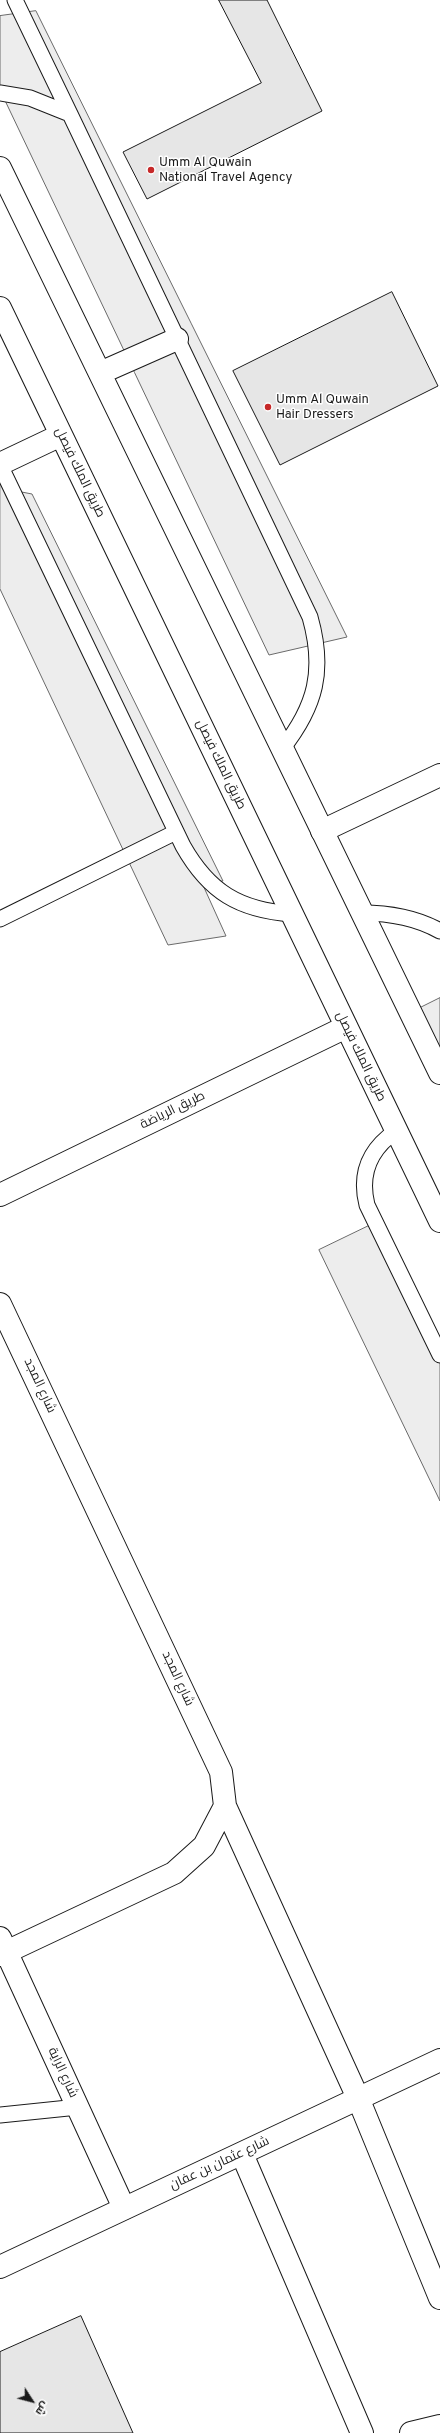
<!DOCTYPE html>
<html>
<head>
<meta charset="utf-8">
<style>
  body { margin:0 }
  #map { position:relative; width:440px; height:2433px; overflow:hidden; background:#fff; font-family:Overpass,Cairo,sans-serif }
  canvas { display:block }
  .north { position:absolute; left:12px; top:2381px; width:40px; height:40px; -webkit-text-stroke:3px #fff; paint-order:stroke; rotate:126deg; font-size:11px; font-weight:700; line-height:16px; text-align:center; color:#1a1a1a }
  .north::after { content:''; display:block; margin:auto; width:14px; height:18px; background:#1a1a1a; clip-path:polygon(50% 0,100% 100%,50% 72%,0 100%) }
</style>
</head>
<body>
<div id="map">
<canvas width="440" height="2433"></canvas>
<div class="north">ش</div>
</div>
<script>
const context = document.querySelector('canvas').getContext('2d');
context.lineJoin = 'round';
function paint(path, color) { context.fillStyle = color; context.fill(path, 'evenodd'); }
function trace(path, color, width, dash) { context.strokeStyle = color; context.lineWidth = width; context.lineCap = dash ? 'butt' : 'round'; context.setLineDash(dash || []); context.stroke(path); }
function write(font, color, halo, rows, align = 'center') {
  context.font = font + ' Overpass,Cairo,sans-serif'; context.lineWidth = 3; context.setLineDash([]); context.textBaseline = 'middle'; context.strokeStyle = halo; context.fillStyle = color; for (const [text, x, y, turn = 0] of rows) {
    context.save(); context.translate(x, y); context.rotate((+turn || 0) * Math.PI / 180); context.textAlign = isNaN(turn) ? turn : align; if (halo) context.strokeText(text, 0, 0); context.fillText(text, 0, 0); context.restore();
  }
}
const parking = new Path2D(`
  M36 11 347 637 269 655 0 90V16Z
  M0 476 6 489 32 494 223 881 202 883 226 936 168 945 0 589Z
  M440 998V1064L414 1011Z
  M379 1221 440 1347V1501L319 1250Z`);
const building = new Path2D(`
  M219 0H267L322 111 147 199 123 152 261 83Z
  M392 292 438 386 280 465 233 371Z
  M81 2316 133 2433H0V2352Z`);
const service = new Path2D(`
  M15 0 70 114
  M0 93 30 98 70 114 310 617C325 670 316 706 282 749
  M0 465 183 846C209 892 239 910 292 914
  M362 913C390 913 415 917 440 931
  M0 919 176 832
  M396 1131C370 1149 359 1173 367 1205L440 1355
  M0 2115 78 2107`);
const minor = new Path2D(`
  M322 831 440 775
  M0 1195 346 1027
  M0 1304 221 1772 225 1806 204 1846 174 1873 0 1955
  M225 1806 358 2098 440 2298
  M0 1938 124 2208
  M242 2154 362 2433
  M411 2433 440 2426`);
const tertiary = new Path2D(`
  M0 2267 440 2060`);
const primary = new Path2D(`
  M0 168 440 1073
  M0 308 440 1221
  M100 373 177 339
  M0 464 61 435`);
const markers = [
  [151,170,4,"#c62828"],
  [268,407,4,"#c62828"]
];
const poiNames = [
  ["Umm Al Quwain",159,163],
  ["National Travel Agency",159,178],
  ["Umm Al Quwain",276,400],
  ["Hair Dressers",276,415]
];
const streetNames = [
  ["طريق الملك فيصل",79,473,64],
  ["طريق الملك فيصل",220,765,64],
  ["طريق الملك فيصل",360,1057,64],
  ["طريق الرياضة",173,1111,-26],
  ["شارع المجد",39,1386,65],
  ["شارع المجد",177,1679,65],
  ["شارع الراية",62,2073,65],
  ["شارع عثمان بن عفان",220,2164,-25]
];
paint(parking, '#ededed');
trace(parking, '#6a6a6a', 1);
paint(building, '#e6e6e6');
trace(building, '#1a1a1a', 1);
trace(service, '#1a1a1a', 17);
trace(minor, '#1a1a1a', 24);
trace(tertiary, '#1a1a1a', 24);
trace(primary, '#1a1a1a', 24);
trace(service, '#fff', 15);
trace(minor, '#fff', 22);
trace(tertiary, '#fff', 22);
trace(primary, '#fff', 22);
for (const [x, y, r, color] of markers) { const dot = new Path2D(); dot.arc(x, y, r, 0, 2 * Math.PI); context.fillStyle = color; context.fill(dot); trace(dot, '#fff', 1.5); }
write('13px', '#1a1a1a', '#fff', poiNames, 'left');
write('13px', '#1a1a1a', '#fff', streetNames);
</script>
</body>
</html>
